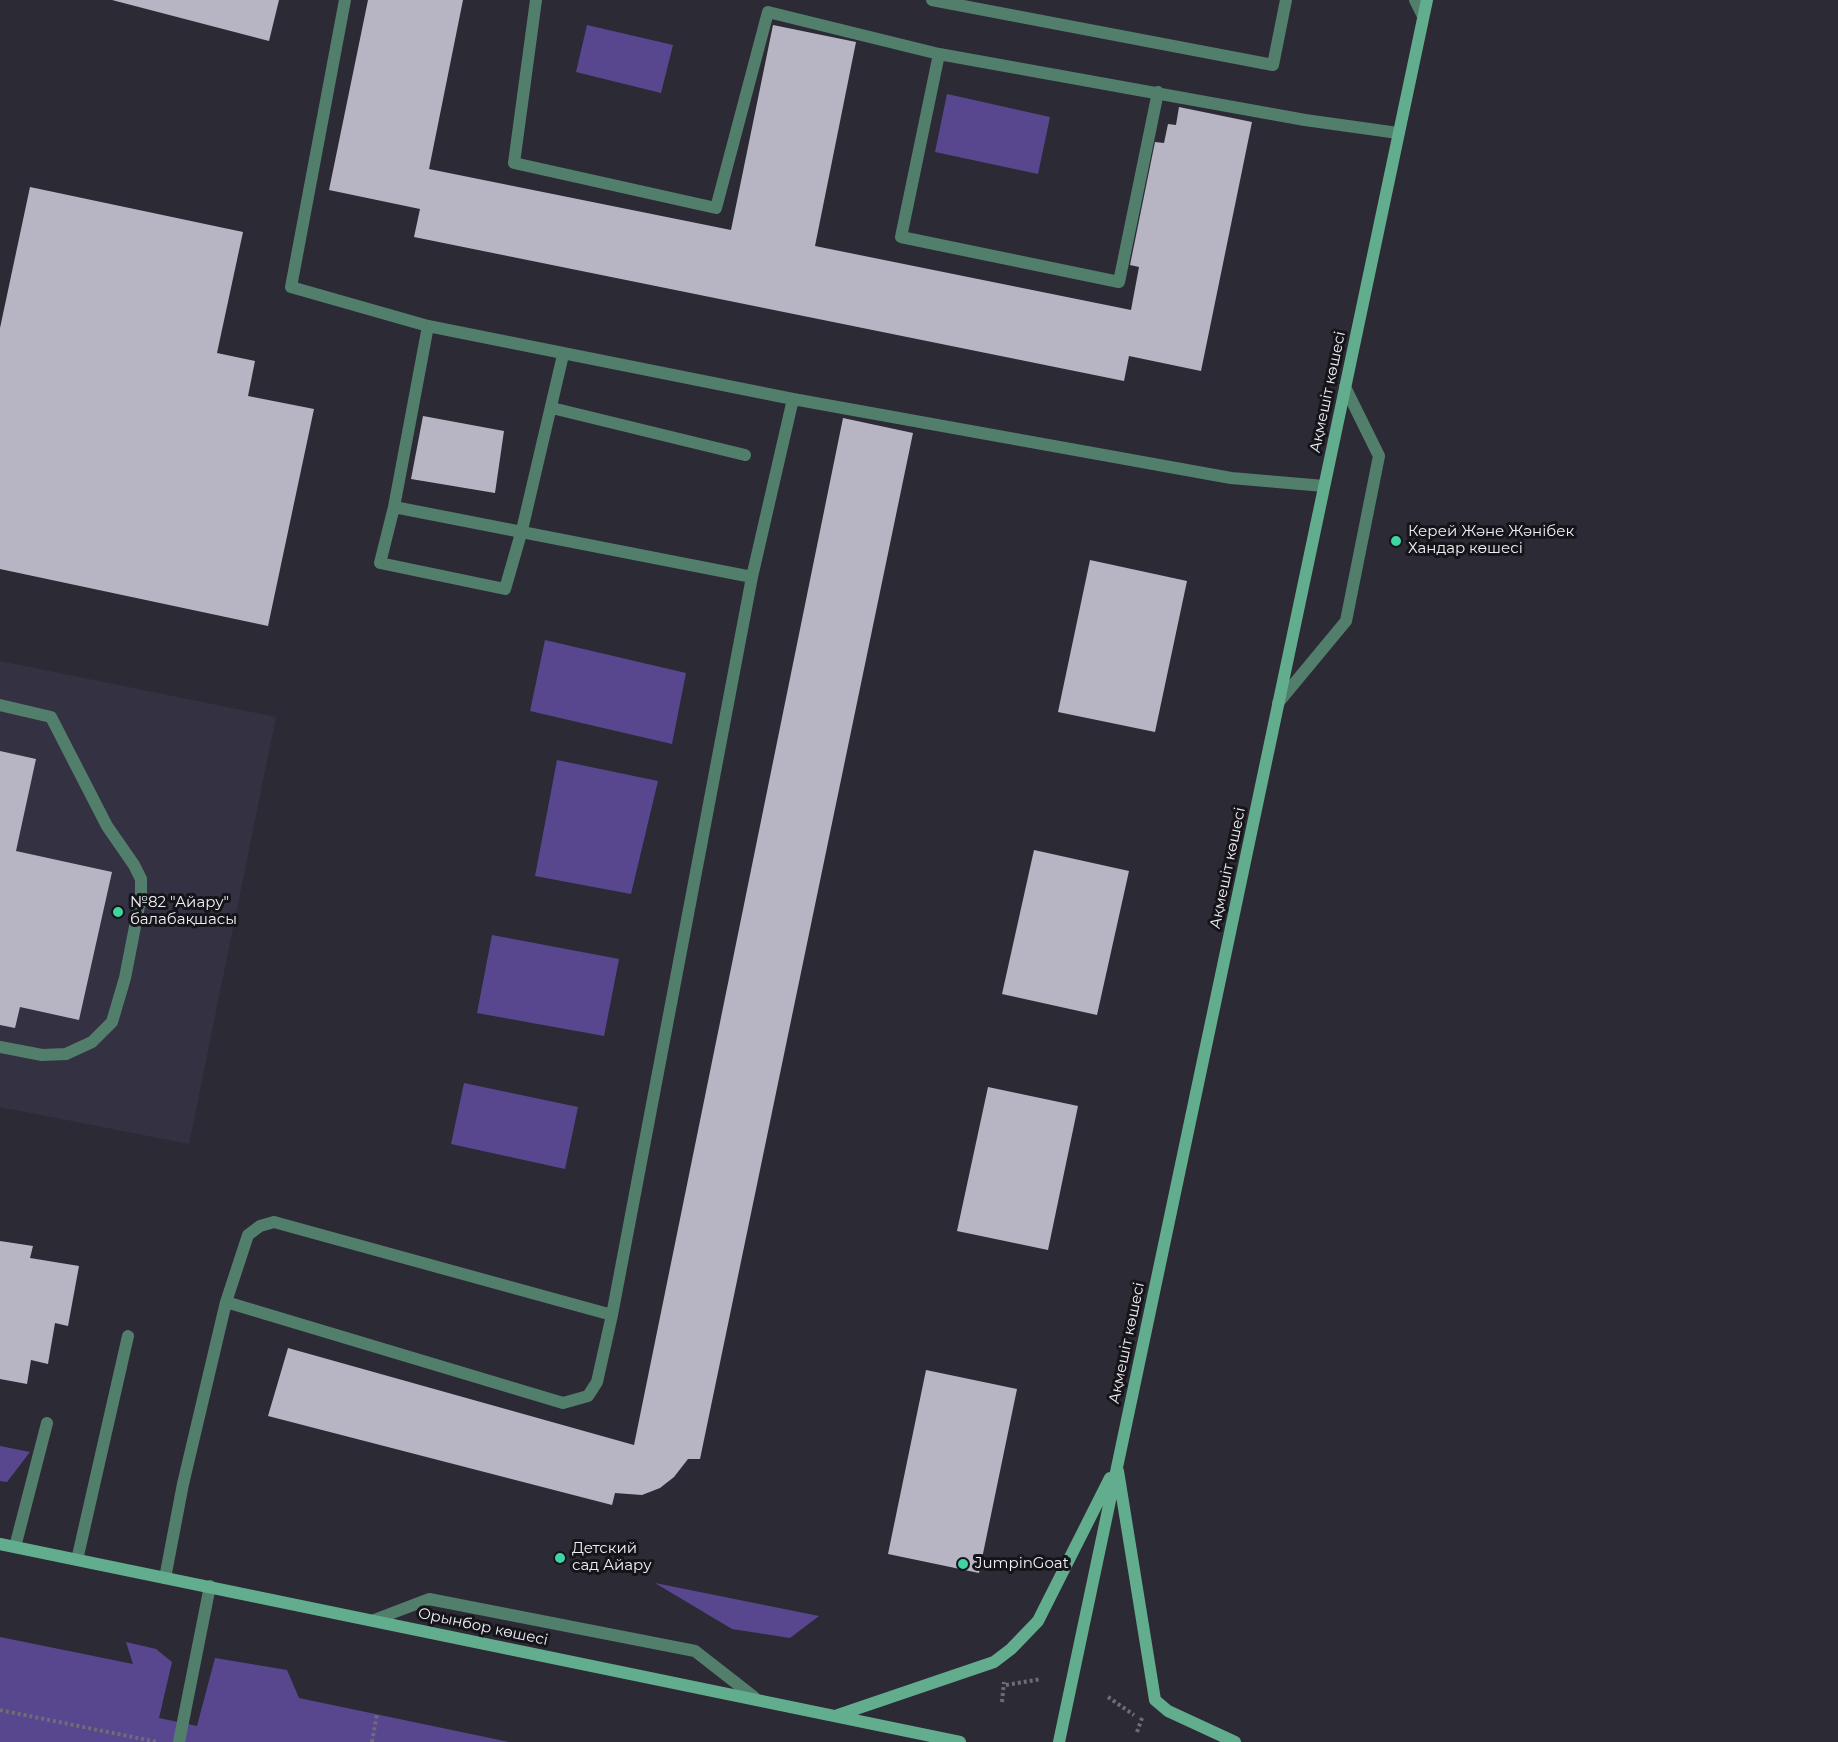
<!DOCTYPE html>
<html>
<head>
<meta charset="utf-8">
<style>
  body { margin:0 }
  canvas { display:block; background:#2c2a35 }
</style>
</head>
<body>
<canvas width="1838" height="1742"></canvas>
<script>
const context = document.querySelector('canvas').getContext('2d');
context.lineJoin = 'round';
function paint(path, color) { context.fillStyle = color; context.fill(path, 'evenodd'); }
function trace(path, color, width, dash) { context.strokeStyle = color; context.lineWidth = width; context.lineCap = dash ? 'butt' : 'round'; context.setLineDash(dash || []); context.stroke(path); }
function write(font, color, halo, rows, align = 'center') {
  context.font = font + ' Montserrat,sans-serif'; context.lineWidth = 6; context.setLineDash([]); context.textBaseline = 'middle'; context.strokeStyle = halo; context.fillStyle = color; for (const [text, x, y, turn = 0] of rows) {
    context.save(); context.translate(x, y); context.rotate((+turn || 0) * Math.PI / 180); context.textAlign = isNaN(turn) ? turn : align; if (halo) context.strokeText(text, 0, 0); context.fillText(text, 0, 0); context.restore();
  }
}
const built = new Path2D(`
  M0 661 276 717 189 1144 0 1107Z`);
const green = new Path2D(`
  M587 25 673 45 661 93 576 72Z
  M947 94 1050 117 1038 174 935 152Z
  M545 640 686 673 672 744 530 711Z
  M557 760 658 781 631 894 535 876Z
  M492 935 619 959 604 1036 477 1013Z
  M464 1083 578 1107 565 1169 451 1144Z
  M0 1446 30 1452 7 1482 0 1481Z
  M655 1583 819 1616 790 1638 732 1629Z
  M0 1637 133 1664 126 1642 156 1649 172 1662 159 1718 197 1726 215 1658 287 1670 299 1698 509 1742H0Z`);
const building = new Path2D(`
  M112 0H279L269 41Z
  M368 0H463L429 169 731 230 773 25 856 42 815 246 1131 310 1139 267 1130 265 1155 142 1164 143 1168 124 1176 125 1179 107 1252 122 1201 371 1129 356 1124 381 414 237 420 209 329 190Z
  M30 187 243 232 217 353 255 361 248 396 314 409 268 626 0 569V328Z
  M423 416 504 431 495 493 411 479Z
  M843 418 913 433 700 1459H688L674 1477 660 1488 642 1495 615 1493 612 1505 268 1416 288 1348 634 1445Z
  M1090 560 1187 581 1155 732 1058 712Z
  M0 751 36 759 16 851 112 872 79 1020 20 1007 15 1028 0 1025Z
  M1034 850 1129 871 1097 1015 1002 994Z
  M988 1087 1078 1106 1048 1250 957 1231Z
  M0 1241 33 1246 30 1258 79 1266 68 1326 55 1323 48 1364 31 1360 27 1384 0 1379Z
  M926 1370 1017 1389 979 1573 888 1554Z`);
const path = new Path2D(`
  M1006 1685 1041 1679
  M1108 1697 1134 1715
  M1002 1702 1004 1682
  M0 1710 157 1742
  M1137 1732 1142 1718
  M372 1742 377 1714`);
const lane = new Path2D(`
  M345 0 291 287 428 326 793 399
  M536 0 514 163 716 208 768 12 939 54 901 237 1119 282 1158 92
  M932 0 1273 65 1286 0
  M1415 0 1423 16
  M939 54 1305 120 1398 133
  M428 326 394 507 752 577
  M552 408 745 455
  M394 507 380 563 505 589 522 530 563 355
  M1278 703 1346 621 1379 456 1345 387
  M0 705 51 717 107 826 134 865 141 879V896L125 978 112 1022 92 1042 66 1054 42 1055 0 1047
  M226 1302 563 1403 588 1396 597 1382 612 1315
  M15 1547 47 1423
  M77 1560 128 1336
  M165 1578 183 1484 226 1302 248 1235 260 1226 274 1222 612 1315 752 577 793 399 1231 478 1324 486
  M374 1620 429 1599 695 1651 754 1697
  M179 1742 210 1586`);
const secondary = new Path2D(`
  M1118 1471 1155 1700 1168 1711 1235 1742
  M0 1544 960 1742
  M838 1715 994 1662 1011 1649 1038 1621 1110 1478
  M1059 1742 1427 0`);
const markers = [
  [1396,541,6,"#3fd4a2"],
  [118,912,6,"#3fd4a2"],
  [560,1558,6,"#3fd4a2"],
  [963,1564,6,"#3fd4a2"]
];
const streetNames = [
  ["Ақмешіт көшесі",1328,392,-78],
  ["Ақмешіт көшесі",1228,868,-78],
  ["Ақмешіт көшесі",1127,1343,-78],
  ["Орынбор көшесі",483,1627,12]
];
const poiNames = [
  ["Керей Және Жәнібек",1408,532],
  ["Хандар көшесі",1408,549],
  ["№82 \"Айару\"",130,903],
  ["балабақшасы",130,920],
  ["Детский",572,1549],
  ["сад Айару",572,1566],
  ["JumpinGoat",975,1564]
];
paint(built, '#343142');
paint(green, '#58468f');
paint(building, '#b7b5c3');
trace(path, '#6e6d76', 4, [3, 3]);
trace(lane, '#527f6c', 12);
trace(secondary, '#63ad8f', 12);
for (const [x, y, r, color] of markers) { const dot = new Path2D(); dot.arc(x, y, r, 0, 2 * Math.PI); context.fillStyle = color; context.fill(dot); trace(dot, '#141419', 2); }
write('15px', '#f0eff6', '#141419', streetNames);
write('15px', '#f0eff6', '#141419', poiNames, 'left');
</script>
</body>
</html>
